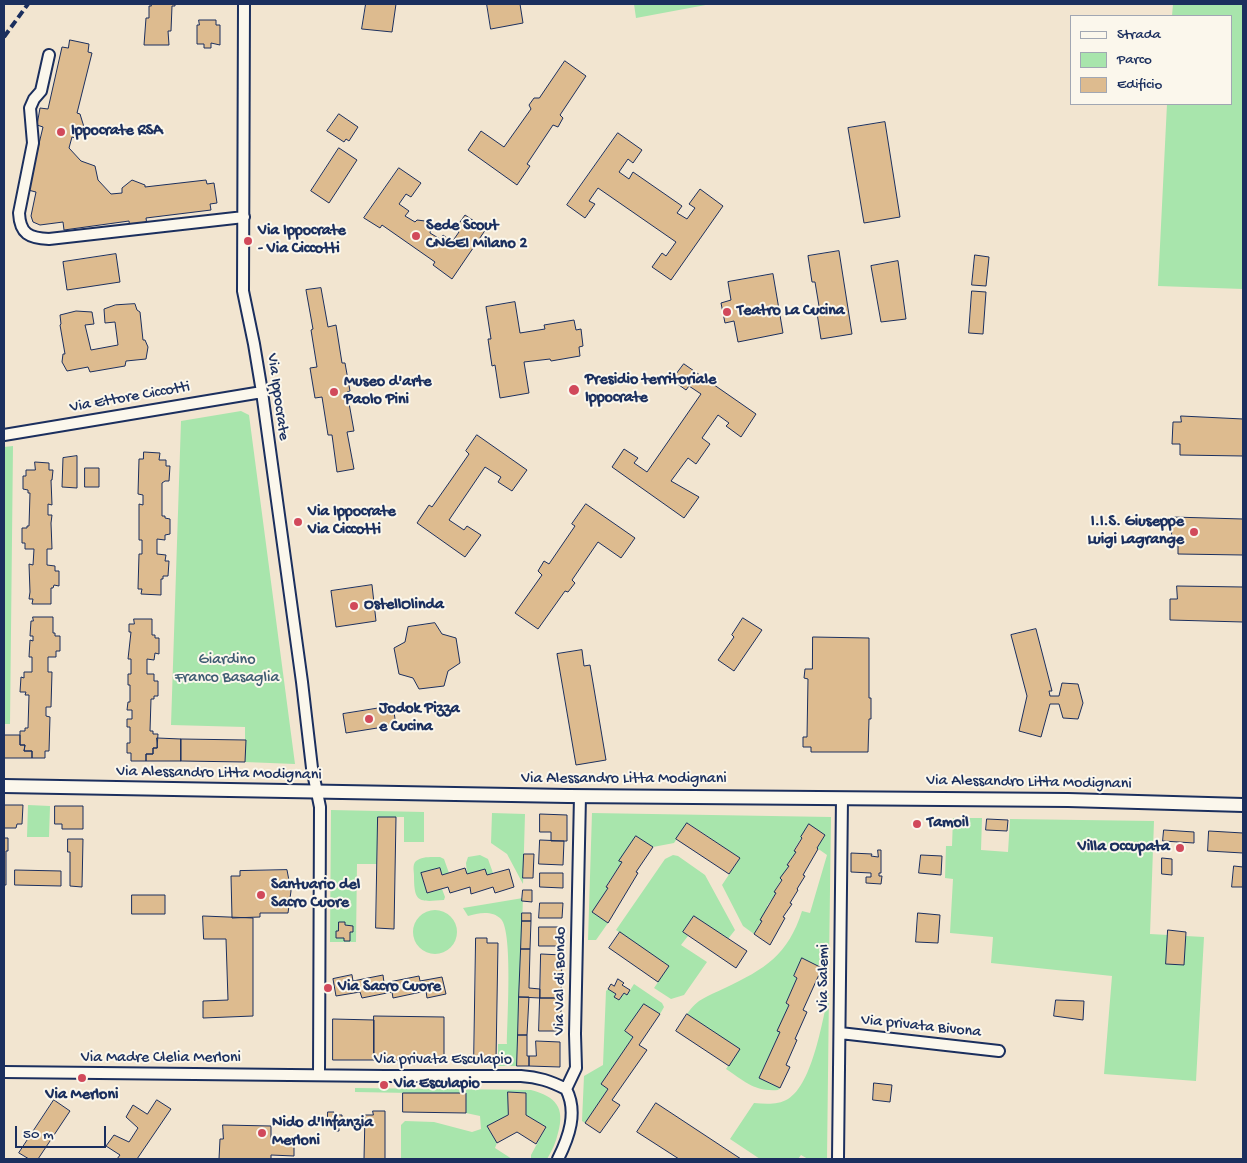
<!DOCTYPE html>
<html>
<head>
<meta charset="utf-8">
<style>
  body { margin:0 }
  #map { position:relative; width:1247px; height:1163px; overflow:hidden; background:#f2e5d0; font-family:"Gochi Hand",sans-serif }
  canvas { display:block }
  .frame { position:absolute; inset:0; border:5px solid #1b2f5e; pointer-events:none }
  .legend { position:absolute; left:1070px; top:15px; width:162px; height:90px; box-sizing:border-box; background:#fbf7ec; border:1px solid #a1a7b3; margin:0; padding:6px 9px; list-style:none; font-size:15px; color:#1b2f5e }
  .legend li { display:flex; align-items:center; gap:10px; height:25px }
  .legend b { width:25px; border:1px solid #a1a7b3 }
  .scale { position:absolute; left:15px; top:1126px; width:91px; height:22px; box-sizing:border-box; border:2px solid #1b2f5e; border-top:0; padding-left:6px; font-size:15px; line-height:18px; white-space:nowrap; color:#1b2f5e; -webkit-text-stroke:4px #fbf7ec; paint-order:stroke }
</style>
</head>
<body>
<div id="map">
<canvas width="1247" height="1163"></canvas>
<div class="frame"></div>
<ul class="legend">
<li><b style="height:6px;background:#fbf7ec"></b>Strada</li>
<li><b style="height:14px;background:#a8e5ac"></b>Parco</li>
<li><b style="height:14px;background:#ddbb8f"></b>Edificio</li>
</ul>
<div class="scale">50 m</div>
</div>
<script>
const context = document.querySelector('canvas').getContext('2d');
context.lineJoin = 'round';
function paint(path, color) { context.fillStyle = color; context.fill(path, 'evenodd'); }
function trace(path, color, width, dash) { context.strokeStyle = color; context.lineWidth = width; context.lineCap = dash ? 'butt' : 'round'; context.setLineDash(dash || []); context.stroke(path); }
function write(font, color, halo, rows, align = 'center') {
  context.font = font + ' "Gochi Hand",sans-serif'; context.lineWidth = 4; context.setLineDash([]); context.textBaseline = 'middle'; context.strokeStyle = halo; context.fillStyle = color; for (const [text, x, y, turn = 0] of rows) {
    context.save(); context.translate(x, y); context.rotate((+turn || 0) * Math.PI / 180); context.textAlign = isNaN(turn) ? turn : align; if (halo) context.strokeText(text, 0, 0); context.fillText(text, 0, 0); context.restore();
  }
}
const green = new Path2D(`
  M634 4H711L636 18Z
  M1173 4H1243V289L1158 286 1167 104H1231V16H1172Z
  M241 411 249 415 295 764 245 762V727L171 725 181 421Z
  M13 446 10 724H4V447Z
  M28 805 50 806 49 837H27Z
  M331 810 424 812V842H404V817H378L377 864H357L356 942H330Z
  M492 813 525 814 523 884 507 854 491 843Z
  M592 813 831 817 829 962H820L818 966 802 959 794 976 797 978 786 1003 789 1005 778 1031 780 1032 759 1078 780 1088 778 1090C755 1092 744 1081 726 1069L739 1049 687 1014C698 998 707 997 725 988 765 969 788 955 802 911L810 913 827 855 817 848 825 835 809 825 794 850 796 852 787 864 789 866 774 892 776 893 767 906 769 907 754 934 743 926 722 885 740 858 688 823 674 843 653 847 636 836 620 861 622 862 606 886 608 888 592 912 608 923 596 940H588Z
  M953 818H982L981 850 1008 852 1010 819 1154 821 1150 934 1204 937 1196 1081 1104 1074 1112 976 991 963 993 937 950 933 953 879 945 878 946 846H952Z
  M480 855 488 859 493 873 487 875 485 869 467 874 466 863 468 857Z
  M673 855 678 856 705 875 735 930 728 939 694 916 683 932 688 936 681 945 707 962 684 995 671 999 654 988 669 966 616 930 665 859Z
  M440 857 444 859 449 873 442 875 440 868 421 874 427 893 442 889 445 897 444 900C419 902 414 903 414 876 414 871 412 865 416 861 422 856 432 857 440 857Z
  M523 898 517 1066H498V1044H507C507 1022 513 932 501 919 492 910 478 913 468 916L463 908Z
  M413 932a22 22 0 1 1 44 0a22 22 0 1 1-44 0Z
  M634 984 662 1003 664 1007 660 1014 644 1004 625 1031 633 1037 601 1084 608 1089 585 1123 582 1121 584 1076 603 1065 606 991 608 989 616 994 614 997 619 1000 624 993 627 995Z
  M829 991 827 1159H808L801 1155 798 1159H760L730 1139 754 1103C766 1104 778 1105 788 1099 813 1084 823 1018 829 991Z
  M355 1088 531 1090C556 1097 565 1107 558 1133 556 1142 552 1151 547 1159H531V1155L546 1127 526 1115V1093L508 1092V1115L487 1126 497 1143 495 1148 512 1159H401V1125L405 1121 434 1122 472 1132 481 1129 480 1116 466 1113V1094L355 1092Z`);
const building = new Path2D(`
  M151 4H175V6H172L171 31H168L169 45H144L146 18H149V6H151Z
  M366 4H396L392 32 362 29Z
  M487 4H520L523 23 491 29Z
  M199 20H216V25H220V45L211 43V48H204V44H197V25H199Z
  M70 40 89 44 88 52 92 53 77 113 80 114 84 127 75 138 72 137 69 148 81 161 95 166 98 180 111 194 122 193V188L132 180 145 185V187L206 180 207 184 214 183 217 203 210 204 211 210 146 218 147 225 130 228 129 221 64 230 63 222 40 225 33 222 31 216 36 192 28 190 43 127 37 125 40 108 48 109 62 47 68 48Z
  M565 61 586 76 560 115 563 118 558 127 553 125 527 164 530 166 517 185 468 150 481 131 504 147 531 109 529 105 534 98H539Z
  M339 114 358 127 349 141 346 139 344 142 327 131Z
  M885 122 900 217 864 223 848 128Z
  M618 133 642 150 633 163 628 159 619 172 629 179 633 172 682 206 677 213 687 219 695 208 689 204 700 189 723 206 671 280 652 267 662 253 666 256 676 242 598 188 589 201 595 204 585 218 567 205Z
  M339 148 357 160 329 203 311 191Z
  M399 168 421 183 411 197 406 194 399 204 409 211 405 216 415 222 417 220 425 221 431 227 430 233 440 239 443 235 452 242 459 232 455 229 465 215 486 229 452 279 433 265 435 262 382 225 380 228 364 218Z
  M839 251 852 334 821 339 817 313 820 312 815 282H812L808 256Z
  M116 254 120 282 67 290 63 262Z
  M975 255 989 257 986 286 972 285Z
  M898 261 906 319 881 322 871 266Z
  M773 274 783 333 738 342 734 321 725 323 721 303 731 300 728 282Z
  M321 288 328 327 336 325 342 363H345L350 391 347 392 354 431 347 432 354 469 337 472 332 435H328L322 397 315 398 310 368 317 367 311 330 313 329 306 290Z
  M972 291 986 292 983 334 969 333Z
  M515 302 520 333 545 329 544 325 574 320 576 330 581 329 583 346 579 347 580 356 551 361 550 359 524 362 529 393 500 398 495 365 492 366 488 339H491L486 307Z
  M135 304 137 310 140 312 143 340H145L148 347 146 359 126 361 125 366 90 372 88 367 67 371 62 362 63 354H65L60 325 61 324 60 315 76 311 92 312 94 324 85 325 91 350 118 345 115 322 105 323 104 309 115 305Z
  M684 364 756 414 741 437 726 426 729 423 718 415 702 438 710 444 696 464 688 458 671 481 699 497 684 518 612 467 624 449 638 458 634 463 647 472 701 394 689 386 686 390 672 380Z
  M1181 416 1243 419V456L1180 455V444H1172L1173 422H1181Z
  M477 435 527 470 512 491 498 482 501 477 485 467 449 520 464 530 467 526 481 535 465 557 417 523 429 505 432 507 451 480 469 454 466 451Z
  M144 452 160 453 159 460H166V466H170L169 481H165L162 483V516H165V518L170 519V534L165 535V540L157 539V554L166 555 165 561H169L168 576H163V579H161V595L141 594 142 589H138L139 554H142V540H139V504L143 505V495L138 494 139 459H143Z
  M77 456V488L62 487 63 458Z
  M35 462 49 463V470H53L52 480H51L52 505 48 504V515H52L51 523 52 549H47V565L55 566V571H59V586L54 585 53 588H51V604H32L33 599H29L30 592 29 564 33 565 34 549H25V543H22V528H27V526H29L30 493H28V490L23 489V476H26V470H35Z
  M85 468H99V487H85Z
  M586 504 635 538 621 558 598 542 572 580 575 583 568 592 565 591 538 629 515 613 542 575 538 571 544 561 549 564 575 526 572 524Z
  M1172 517 1243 519V555L1178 554V539H1172Z
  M372 585 376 621 336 627 331 591Z
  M1177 586 1243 587V622L1170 620V599H1177Z
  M33 617H53V633H55V636H60V651H56V657H48V672H52L51 707H46V716L50 717 49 751H45V758H32V751H24L25 745H20V731H25V728H28L29 695H25L26 692H20L21 677 24 678V672H32V657H29L30 640 33 641V636H30L31 621H33Z
  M743 618 762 630 734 671 718 660 734 637 732 635Z
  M134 619H152V635H155V638H159V654L155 653 154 660 147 659V674H154V681H158V696H154V699H151L150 731H153V734H158L157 748H153V754H146V761H131V753H127V743H130V727H127V719H132V710H127L128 702H130V685H128V674H131V659H128L131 632H129V624H134Z
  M435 623 442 634 456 638 460 663 448 671 444 686 419 689 413 678 399 674 394 648 405 642 408 627Z
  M1036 629 1052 691H1049L1050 696H1059L1062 683 1078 684 1083 703 1078 719 1063 718 1059 704H1050L1041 737 1019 731 1027 696 1011 635Z
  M813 637 869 638V698H871V719H869L868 752H811V747H803V737H807L808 679 804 678 805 669H812Z
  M582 650 584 666 590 665 606 760 576 765 557 654Z
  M393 706 396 725 346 733 343 714Z
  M4 735H20V745H25L24 751H32V758H4Z
  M157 738 181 739V761H146V754H153V748H157Z
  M181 739 246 740 245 762 181 761Z
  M4 805H23L22 824H17L16 828H4Z
  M55 806H83V829H62V824H55Z
  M540 814 567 815V841H551V832H540Z
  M378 817H396L394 929 376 928Z
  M987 819 1008 820 1007 831 986 830Z
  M687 823 740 858 729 874 676 839Z
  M809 824 825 835 817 848 818 849 803 875 805 876 797 889 798 890 790 903 792 904 783 917 785 918 770 945 754 934 762 921 760 920 776 893 774 892 782 880 780 878 789 866 787 865 796 852 794 851 802 838 801 837Z
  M1164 830 1194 832V843L1163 841Z
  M1209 831 1243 833V853L1208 851Z
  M636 836 653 847 636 872 638 873 608 923 592 912 608 888 606 887 622 862 619 861Z
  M4 838H8V851H6V885H4Z
  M68 839H83L82 887 70 886V852H68Z
  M540 840 564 841 563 865 539 864Z
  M878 850H881V873H879V876H882L881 884 866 883V877H871V873L851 872V853L872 854 871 856 878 857Z
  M524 854H534L533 878H523Z
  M921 855 942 856 941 875 919 873Z
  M1162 858 1172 859V875L1162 874Z
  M1234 866 1243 867V887H1232Z
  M440 868 442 875 465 868 467 874 485 869 487 875 509 869 514 887 495 893 493 887 471 894 470 887 450 893 448 887 427 893 421 873Z
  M15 870 61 871V886L15 885Z
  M287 870 291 891 288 913H260V917L232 918 231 876H240V871Z
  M540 873H563V888L540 887Z
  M523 890H532V902L522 901Z
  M132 895H165V914H132Z
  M540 903H563L562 918H539Z
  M522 913H531V921H522Z
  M918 913 940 915 938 943 916 942Z
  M203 916 253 918V1016L203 1018V1001L228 1000 226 939H204Z
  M694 916 747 951 736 968 683 932Z
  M522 921H531L530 949H521Z
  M339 922H345V925L353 926V932H350V941H344V938H336V931H338Z
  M539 927H562V946H539Z
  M1168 930 1186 932 1184 965 1166 964Z
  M620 932 669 966 658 982 609 948Z
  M476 938H487V943H498L496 1060 485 1059V1064L474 1063Z
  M521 949H530L529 988 540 989V998L519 997Z
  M541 954 562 955 561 998H540Z
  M802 958 822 968 803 1010 807 1012 795 1039 797 1040 786 1065 790 1067 780 1088 759 1078 780 1032 777 1031 789 1005 786 1003 797 978 794 976Z
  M352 975 353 981 383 975 384 983 419 976 420 981 442 977 446 994 427 998 426 991 393 998 392 992 362 998 360 992 336 996 333 979Z
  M618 979 624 983 622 985 630 990 627 995 624 993 619 1000 614 997 616 994 608 989 611 984 614 986Z
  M519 997H529L527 1035H518Z
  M540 998H561V1031H539Z
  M1056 1000 1084 1001 1083 1020 1054 1016Z
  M644 1004 660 1014 639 1045 647 1050 612 1100 620 1105 600 1133 585 1123 608 1089 601 1084 633 1037 625 1031Z
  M687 1014 740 1049 729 1066 676 1031Z
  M374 1016 444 1017V1061L374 1060Z
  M333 1019 374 1020V1060H333Z
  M518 1035H527V1056H529V1066H517Z
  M536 1041 560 1042V1067L529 1066V1056H536Z
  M874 1083 892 1085 890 1102 873 1100Z
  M508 1092 526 1093V1115L546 1127 536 1144 517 1132 497 1143 487 1126 508 1115Z
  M403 1093H466V1113L403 1112Z
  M54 1100 70 1111 38 1159H29L19 1153Z
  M157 1100 171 1109 137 1159H117L120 1155 106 1146 114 1135 129 1142 138 1128 126 1117 133 1105 147 1114Z
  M656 1103 741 1159H679L637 1132Z
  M373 1111H385V1159H364L365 1115H373Z
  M328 1112H334L333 1115H342V1121H339V1131H333V1127H324V1121H327Z
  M223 1125 271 1126V1140H294V1156L271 1155V1159H219L220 1139H223Z`);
const minor = new Path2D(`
  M244 4 243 291 254 344 262 392 302 682 312 768 320 807 319 1075
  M49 55 41 91 34 99 30 108 33 143 19 213C20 234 29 238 49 239L244 217
  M4 435 262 392
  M840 1033 999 1051
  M4 1072 385 1076H521C538 1077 550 1081 566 1089
  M566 1089 576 1068 575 1034 580 796
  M558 1159C569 1137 578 1112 566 1089
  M838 1159 842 798`);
const tertiary = new Path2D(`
  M4 786 568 796 1068 800 1243 805`);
const rail = new Path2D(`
  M4 37 28 4`);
const markers = [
  [61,132,5,"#d1495b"],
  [416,236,5,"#d1495b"],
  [248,241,5,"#d1495b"],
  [727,312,5,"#d1495b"],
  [574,390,6,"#d1495b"],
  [334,392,5,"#d1495b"],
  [298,522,5,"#d1495b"],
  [1194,532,5,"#d1495b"],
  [354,606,5,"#d1495b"],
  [369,719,5,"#d1495b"],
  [917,824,5,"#d1495b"],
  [1180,848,5,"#d1495b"],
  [261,895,5,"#d1495b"],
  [328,988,5,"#d1495b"],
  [82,1078,5,"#d1495b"],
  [384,1085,5,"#d1495b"],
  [262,1133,5,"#d1495b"]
];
const poiNames = [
  ["Ippocrate RSA",71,132],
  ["Sede Scout",426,227],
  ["CNGEI Milano 2",426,245],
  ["Via Ippocrate",258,232],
  ["- Via Ciccotti",258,250],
  ["Teatro La Cucina",737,312],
  ["Presidio territoriale",585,381],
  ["Ippocrate",585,399],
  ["Museo d'arte",344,383],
  ["Paolo Pini",344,401],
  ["Via Ippocrate",308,513],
  ["Via Ciccotti",308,531],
  ["I.I.S. Giuseppe",1184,523,"right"],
  ["Luigi Lagrange",1184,541,"right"],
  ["OstellOlinda",364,606],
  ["Jodok Pizza",379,710],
  ["e Cucina",379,728],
  ["Tamoil",927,824],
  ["Villa Occupata",1170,848,"right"],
  ["Santuario del",271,886],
  ["Sacro Cuore",271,904],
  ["Via Sacro Cuore",338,988],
  ["Via Esculapio",394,1085],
  ["Via Merloni",82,1096,"center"],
  ["Nido d'Infanzia",272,1124],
  ["Merloni",272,1142]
];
const streetNames = [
  ["Via Ippocrate",277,397,82],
  ["Via Ettore Ciccotti",130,398,-10],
  ["Via Alessandro Litta Modignani",219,774,1],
  ["Via Alessandro Litta Modignani",624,780],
  ["Via Alessandro Litta Modignani",1029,783,1],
  ["Via Salemi",825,978,-90],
  ["Via Val di Bondo",561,981,-89],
  ["Via privata Bivona",921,1027,6],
  ["Via Madre Clelia Merloni",161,1059],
  ["Via privata Esculapio",443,1061]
];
const parkNames = [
  ["Giardino",227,661],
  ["Franco Basaglia",227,679]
];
paint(green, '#a8e5ac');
paint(building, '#ddbb8f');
trace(building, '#1b2f5e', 1);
trace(minor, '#1b2f5e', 14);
trace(tertiary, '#1b2f5e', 16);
trace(minor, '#fbf7ec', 10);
trace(tertiary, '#fbf7ec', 12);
trace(rail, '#1b2f5e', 4, [8, 4]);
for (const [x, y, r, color] of markers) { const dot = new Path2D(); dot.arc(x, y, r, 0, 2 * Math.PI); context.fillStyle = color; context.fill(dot); trace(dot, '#fbf7ec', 2); }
write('bold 16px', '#1b2f5e', '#fbf7ec', poiNames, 'left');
write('16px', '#1b2f5e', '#fbf7ec', streetNames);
write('16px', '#3e5c72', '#fbf7ec', parkNames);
</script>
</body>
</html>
